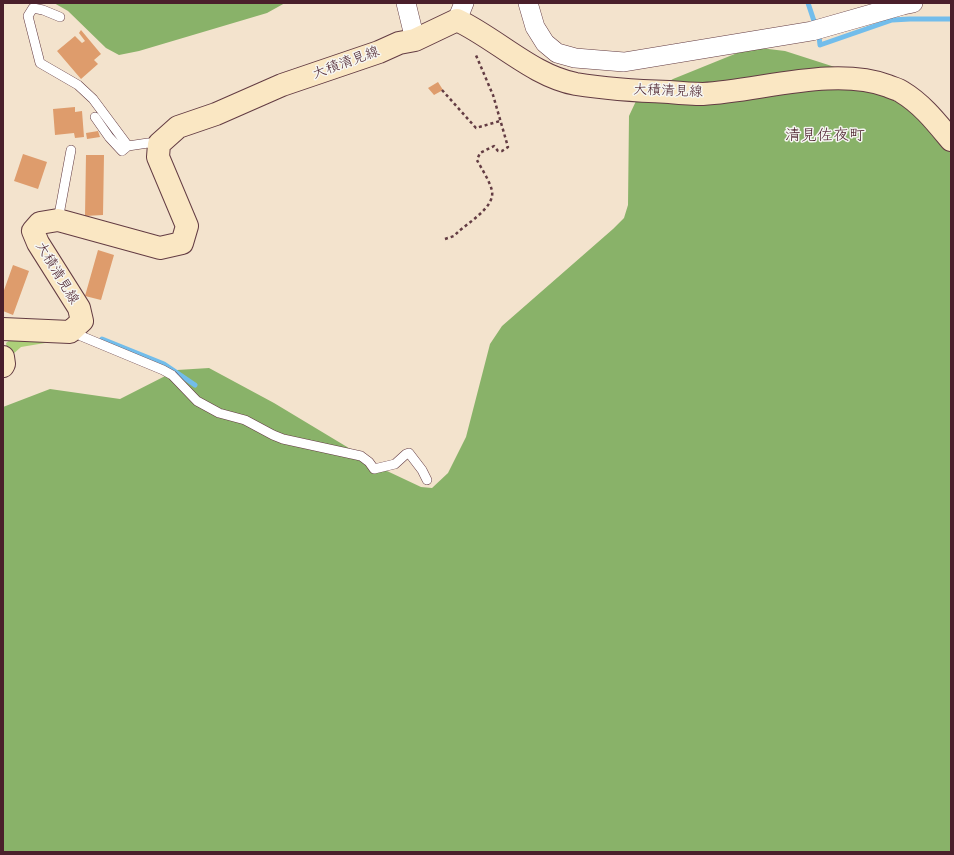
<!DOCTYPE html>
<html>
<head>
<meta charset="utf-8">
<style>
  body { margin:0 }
  #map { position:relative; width:954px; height:855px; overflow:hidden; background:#f3e3cd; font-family:"Shantell Sans",sans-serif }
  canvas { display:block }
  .frame { position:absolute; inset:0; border:4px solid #4a1f2b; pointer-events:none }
</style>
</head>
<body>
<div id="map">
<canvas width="954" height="855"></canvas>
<div class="frame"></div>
</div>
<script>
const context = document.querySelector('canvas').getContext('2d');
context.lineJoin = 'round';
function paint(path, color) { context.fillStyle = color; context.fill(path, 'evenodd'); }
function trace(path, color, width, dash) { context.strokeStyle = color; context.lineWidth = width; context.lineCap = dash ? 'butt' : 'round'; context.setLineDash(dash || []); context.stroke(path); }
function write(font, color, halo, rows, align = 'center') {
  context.font = font + ' "Shantell Sans","Klee One",sans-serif'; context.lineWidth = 3; context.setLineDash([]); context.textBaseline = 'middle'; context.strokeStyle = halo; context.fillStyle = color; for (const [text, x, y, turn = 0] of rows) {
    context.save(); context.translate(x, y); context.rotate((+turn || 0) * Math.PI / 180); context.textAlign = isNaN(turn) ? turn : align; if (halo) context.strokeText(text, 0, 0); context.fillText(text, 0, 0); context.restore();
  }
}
const green = new Path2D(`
  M10 340 47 341 45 343 21 347 12 355 7 348 6 343Z`);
const forest = new Path2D(`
  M54 3H285L267 13 139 51 119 55 106 48 68 11Z
  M752 47 785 51 841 69 905 96 951 134V852H3V407L50 389 120 399 177 370 209 368 274 403 387 471 421 487 432 488 448 473 466 437 490 344 502 326 613 229 624 218 628 205 629 116 636 101 673 79Z`);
const stream = new Path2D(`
  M808 3 815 24
  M819 36 820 45 892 20 910 19H951
  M102 339 164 364 195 385`);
const building = new Path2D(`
  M81 30 101 54 94 60 98 64 81 79 57 51 75 36 82 43 85 41 79 33Z
  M438 82 443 90 434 95 428 88Z
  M75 107V112L82 111 84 137 75 138 74 133 55 135 53 109Z
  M98 131 100 137 87 139 86 133Z
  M23 154 47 162 38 189 14 181Z
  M86 155H104L103 215 85 216Z
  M98 250 114 255 101 300 85 296Z
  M13 265 29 271 13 315 3 311V293Z`);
const path = new Path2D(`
  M442 90 476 128 500 121
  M445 239 454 236 458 232C469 222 495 207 492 191 490 181 481 168 477 160L480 153 494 146 498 151H502L508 147 493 95 475 53`);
const service = new Path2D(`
  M60 17 43 10 33 8 28 16 40 63 78 85 93 99 128 146 148 143 159 144
  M95 117 109 137 122 151 128 146
  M58 220 71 150
  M72 329 81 336 163 370 172 375 197 401 219 413 245 420 273 435 283 439 361 456 369 462 374 469 395 464 406 454 409 453 422 470 427 480`);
const minor = new Path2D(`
  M406 3 415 40
  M528 3 535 27 545 43 557 53 575 58 624 62 812 31 903 5 913 3
  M457 20 464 3`);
const secondary = new Path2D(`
  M3 329 70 332 82 321 79 308 38 243 33 231 40 223 58 220 160 248 182 243 187 226 158 157 159 144 178 127 216 114 282 85 379 52 399 43 415 40 457 20C497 39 533 76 576 84 607 89 639 91 669 92 680 93 692 94 703 94 760 91 834 66 888 86 892 88 898 89 902 92 922 104 936 122 951 140
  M3 357 4 364 3 366`);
const streetNames = [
  ["大積清見線",346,63,-20],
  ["大積清見線",668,91,2],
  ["大積清見線",57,273,59]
];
const quarterNames = [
  ["清見佐夜町",825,136]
];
paint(green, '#accf79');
paint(forest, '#89b269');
trace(stream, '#72bdeb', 5);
paint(building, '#de9c6c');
trace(service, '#633c43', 10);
trace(minor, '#633c43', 20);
trace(secondary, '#633c43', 24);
trace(path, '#633c43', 2.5, [3, 3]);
trace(service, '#fff', 9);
trace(minor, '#fff', 19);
trace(secondary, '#fae7c3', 22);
write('14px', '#4a1f2b', '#f6f6f2', streetNames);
write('16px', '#4a1f2b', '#f6f6f2', quarterNames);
</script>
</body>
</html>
